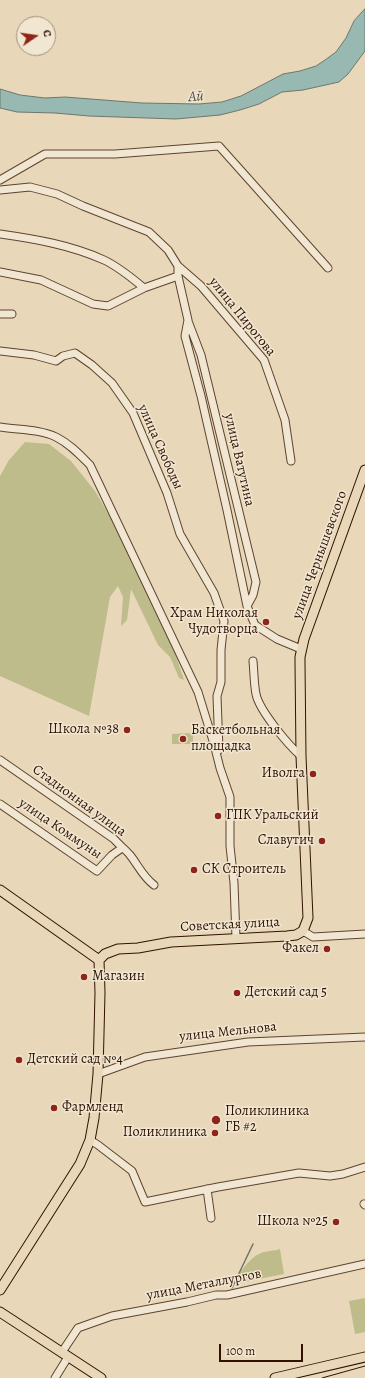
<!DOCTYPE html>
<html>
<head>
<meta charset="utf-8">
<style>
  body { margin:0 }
  #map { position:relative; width:365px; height:1378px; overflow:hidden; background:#e8d8b9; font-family:Alegreya,serif }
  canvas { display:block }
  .north { position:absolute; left:16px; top:16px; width:40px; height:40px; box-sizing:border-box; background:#f0e6d2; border:1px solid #a3917e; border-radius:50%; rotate:77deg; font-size:11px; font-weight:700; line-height:16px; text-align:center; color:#301201 }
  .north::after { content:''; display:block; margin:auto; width:14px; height:18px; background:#8f2418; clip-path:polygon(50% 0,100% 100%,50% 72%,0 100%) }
  .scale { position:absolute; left:219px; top:1344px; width:84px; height:18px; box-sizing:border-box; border:2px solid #301201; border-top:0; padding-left:5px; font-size:12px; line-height:14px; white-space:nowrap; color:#301201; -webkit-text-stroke:3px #f0e6d2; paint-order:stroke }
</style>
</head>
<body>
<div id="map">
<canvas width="365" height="1378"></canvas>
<div class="north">С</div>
<div class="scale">100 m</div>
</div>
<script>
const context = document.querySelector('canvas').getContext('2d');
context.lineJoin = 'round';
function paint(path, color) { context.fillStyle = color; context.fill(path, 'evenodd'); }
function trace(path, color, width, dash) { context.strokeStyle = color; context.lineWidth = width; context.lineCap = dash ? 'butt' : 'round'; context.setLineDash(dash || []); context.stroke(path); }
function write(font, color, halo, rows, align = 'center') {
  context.font = font + ' Alegreya,serif'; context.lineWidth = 3; context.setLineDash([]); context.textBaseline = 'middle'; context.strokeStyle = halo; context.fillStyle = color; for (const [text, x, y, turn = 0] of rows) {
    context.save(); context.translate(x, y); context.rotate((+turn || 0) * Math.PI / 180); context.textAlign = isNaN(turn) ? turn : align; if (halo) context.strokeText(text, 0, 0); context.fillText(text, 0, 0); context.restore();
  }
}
const green = new Path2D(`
  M25 442 49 444 71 461 95 491 117 529 174 650 184 680 179 678 170 657 158 645 131 589 127 620 121 626 123 597 118 586 110 597 89 716 0 676V476L9 460Z
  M193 733V744H172V734Z
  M280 1249 284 1274 234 1284C238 1274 250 1257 261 1253 266 1251 274 1251 280 1249Z
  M365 1298V1332L355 1334 349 1301Z`);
const water = new Path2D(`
  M365 9V51L348 74 339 82 303 90 282 92 259 104 240 110 220 115 176 119 89 116 55 113 17 112 0 108V89L20 95 45 98 65 97 142 103 199 104 222 102 241 96 283 74 300 71 316 66 325 60 336 52 346 38 354 21Z`);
const stream = new Path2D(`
  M232 1288 253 1244`);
const minor = new Path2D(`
  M0 180 45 154H115L219 146 328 268
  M0 190 30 187 57 194 83 206 149 232 168 250 178 266V276L188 320 185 336 201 396 227 510 247 606 255 625 277 639 301 649
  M0 234C35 239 71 245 104 260 119 267 132 278 144 288L178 276
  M178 266 201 286 264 360 285 420 291 461
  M0 272 41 280 93 304 108 306 144 288
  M0 314H12
  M188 321 201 355 256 582 253 595 247 606
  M0 351 34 355 56 361 63 356 75 353 92 365 112 383 133 413 167 493 180 534 214 593 224 621 221 650V682L217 696 219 750
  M0 427C18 430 39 429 56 437 70 444 80 455 90 465L198 692 214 744 220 768 230 797V846L234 883 236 938
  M253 661C254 672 254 684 256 694 259 710 288 745 301 756
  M0 760 114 839C119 845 125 849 130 855 138 865 143 877 154 885
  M0 804 97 871 112 855 122 848
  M303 931 313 937 365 934
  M98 1074 145 1057 248 1042 365 1037
  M90 1140 98 1145 132 1171 145 1202 218 1187 299 1173 330 1176 343 1174 365 1167
  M207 1189 211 1218
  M364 1204 365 1205
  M62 1352 78 1328 92 1323 112 1316 187 1302 216 1295H227L365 1264
  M55 1378 68 1357`);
const major = new Path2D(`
  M0 890 99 960
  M99 960 105 954 118 949 138 948 171 942 287 936 296 935 303 931 308 918 301 756 300 663V657L304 639 365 470
  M0 1290 80 1164 90 1140 94 1118 98 1074 100 993 99 960
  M0 1312 101 1378
  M275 1378 365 1357`);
const tram = new Path2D(`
  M322 1378 365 1366`);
const markers = [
  [266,622,4,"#8f2418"],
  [127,730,4,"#8f2418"],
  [183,739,4,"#8f2418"],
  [313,774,4,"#8f2418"],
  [218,816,4,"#8f2418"],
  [322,841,4,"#8f2418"],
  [194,870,4,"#8f2418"],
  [327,949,4,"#8f2418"],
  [84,977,4,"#8f2418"],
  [237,993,4,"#8f2418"],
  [19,1060,4,"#8f2418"],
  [54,1108,4,"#8f2418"],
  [216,1120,5,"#8f2418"],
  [215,1133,4,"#8f2418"],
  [336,1222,4,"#8f2418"]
];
const streetNames = [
  ["улица Пирогова",242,317,51],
  ["улица Свободы",160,447,66],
  ["улица Ватутина",239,460,77],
  ["улица Чернышевского",320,555,-70],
  ["Стадионная улица",79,801,36],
  ["улица Коммуны",60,829,34],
  ["Советская улица",230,925,-3],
  ["улица Мельнова",228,1032,-6],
  ["улица Металлургов",204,1285,-11]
];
const poiNames = [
  ["Храм Николая",258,614,"right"],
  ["Чудотворца",258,630,"right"],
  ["Школа №38",119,730,"right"],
  ["Баскетбольная",191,731],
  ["площадка",191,747],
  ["Иволга",305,774,"right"],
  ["ГПК Уральский",226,816],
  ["Славутич",314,841,"right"],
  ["СК Строитель",202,870],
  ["Факел",319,949,"right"],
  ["Магазин",92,977],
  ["Детский сад 5",245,993],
  ["Детский сад №4",27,1060],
  ["Фармленд",62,1108],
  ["Поликлиника",225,1112],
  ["ГБ #2",225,1128],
  ["Поликлиника",207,1133,"right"],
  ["Школа №25",328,1222,"right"]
];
const waterNames = [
  ["Ай",196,97,-4]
];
paint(green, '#bebc8a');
paint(water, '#97b9b1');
trace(water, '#6e766b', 1);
trace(stream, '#6e766b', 1.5);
trace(minor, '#5e442f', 9);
trace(major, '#301201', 11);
trace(minor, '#f0e6d2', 7);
trace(major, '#e8d8b9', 9);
trace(tram, '#301201', 1);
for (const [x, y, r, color] of markers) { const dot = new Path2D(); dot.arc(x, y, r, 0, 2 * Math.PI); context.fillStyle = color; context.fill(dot); trace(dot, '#f0e6d2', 1.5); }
write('14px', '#301201', '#f0e6d2', streetNames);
write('14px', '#301201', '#f0e6d2', poiNames, 'left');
write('italic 15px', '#544c3f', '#f0e6d2', waterNames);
</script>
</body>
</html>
